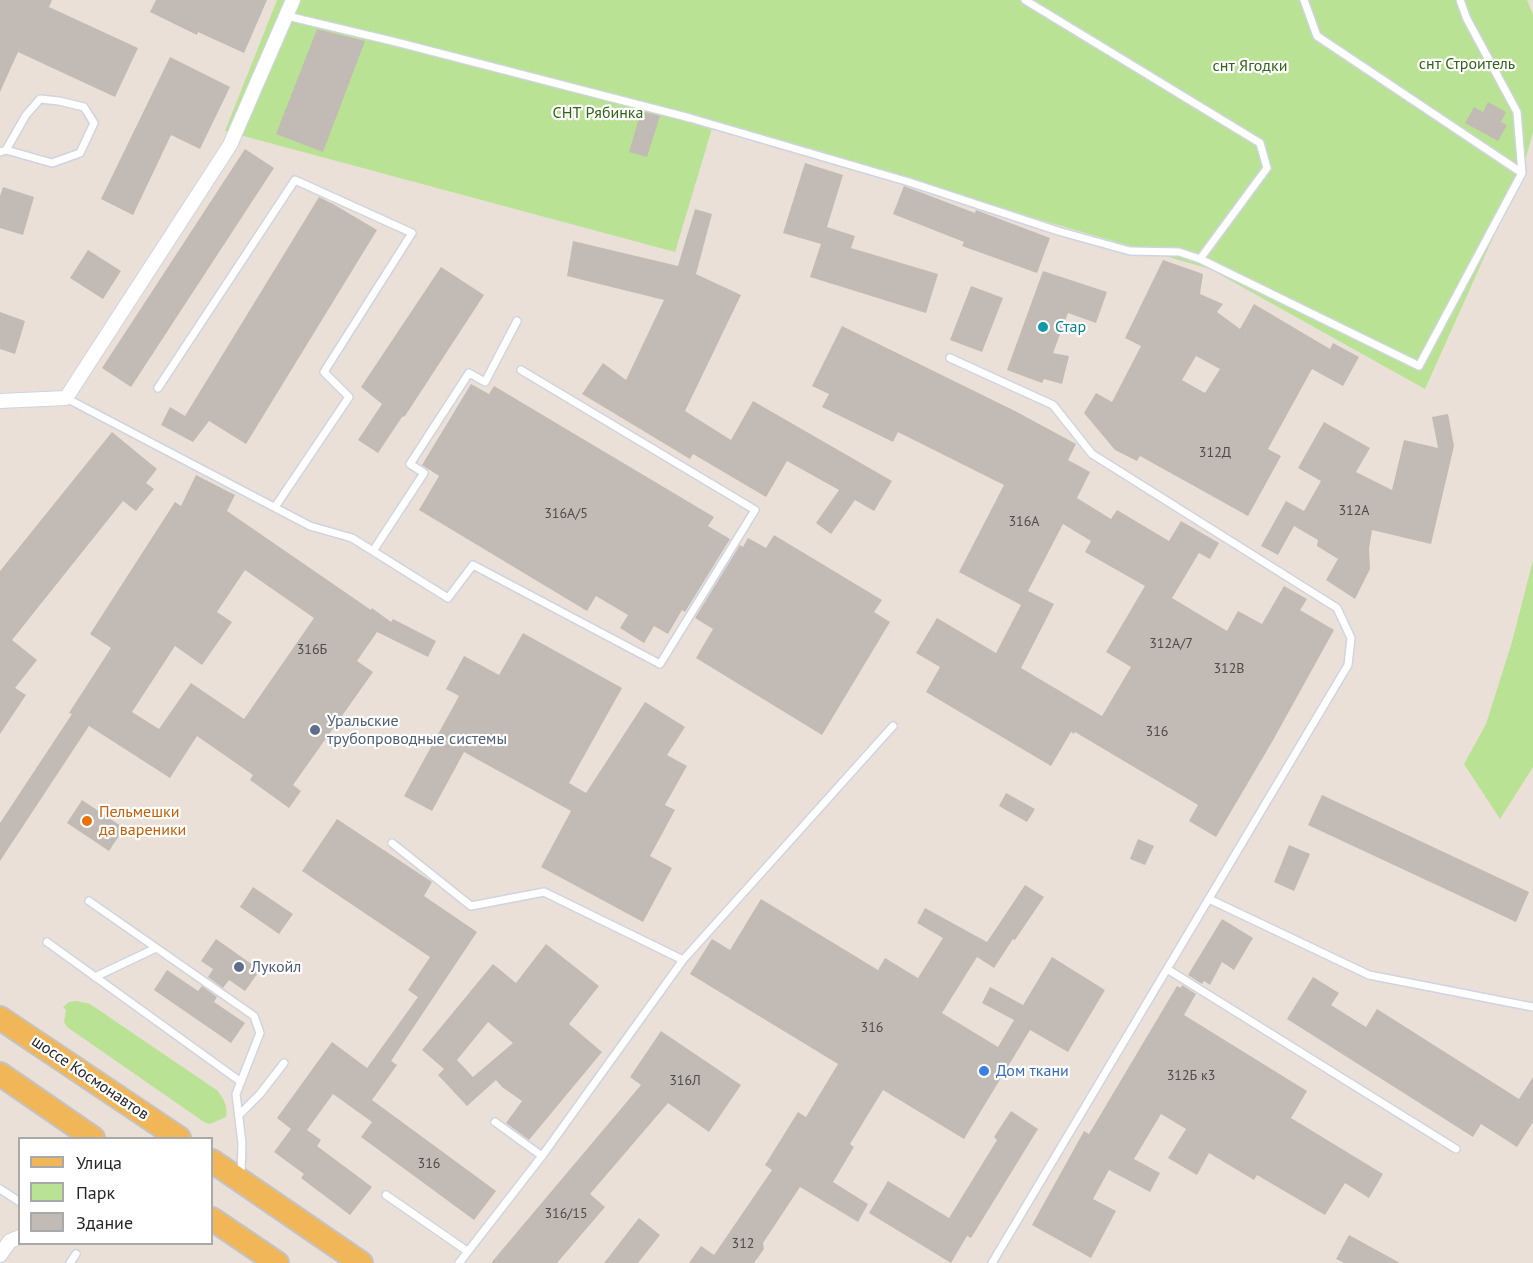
<!DOCTYPE html>
<html>
<head>
<meta charset="utf-8">
<style>
  body { margin:0 }
  #map { position:relative; width:1533px; height:1263px; overflow:hidden; background:#eae0d8; font-family:"PT Sans",sans-serif }
  canvas { display:block }
  .legend { position:absolute; left:18px; top:1137px; width:195px; height:108px; box-sizing:border-box; background:#fff; border:2px solid #a9a9a9; margin:0; padding:8px 10px; list-style:none; font-size:18px; color:#272727 }
  .legend li { display:flex; align-items:center; gap:12px; height:30px }
  .legend b { width:30px; border:2px solid #a9a9a9 }
</style>
</head>
<body>
<div id="map">
<canvas width="1533" height="1263"></canvas>
<ul class="legend">
<li><b style="height:8px;background:#f1b657"></b>Улица</li>
<li><b style="height:16px;background:#bae294"></b>Парк</li>
<li><b style="height:16px;background:#c2bab5"></b>Здание</li>
</ul>
</div>
<script>
const context = document.querySelector('canvas').getContext('2d');
context.lineJoin = 'round';
function paint(path, color) { context.fillStyle = color; context.fill(path, 'evenodd'); }
function trace(path, color, width, dash) { context.strokeStyle = color; context.lineWidth = width; context.lineCap = dash ? 'butt' : 'round'; context.setLineDash(dash || []); context.stroke(path); }
function write(font, color, halo, rows, align = 'center') {
  context.font = font + ' "PT Sans",sans-serif'; context.lineWidth = 4.5; context.setLineDash([]); context.textBaseline = 'middle'; context.strokeStyle = halo; context.fillStyle = color; for (const [text, x, y, turn = 0] of rows) {
    context.save(); context.translate(x, y); context.rotate((+turn || 0) * Math.PI / 180); context.textAlign = isNaN(turn) ? turn : align; if (halo) context.strokeText(text, 0, 0); context.fillText(text, 0, 0); context.restore();
  }
}
const green = new Path2D(`
  M277 0H1527L1533 14V132L1522 173 1425 389 1210 269 713 125 675 252 225 131Z
  M1533 560V767L1500 819 1464 764 1486 724 1512 642Z
  M77 1001 90 1004 218 1091C224 1100 228 1106 226 1117L210 1124 204 1122 67 1027 64 1022 66 1010 63 1007 69 1002Z`);
const building = new Path2D(`
  M0 0H52L49 7 138 48 115 97 18 52 0 92Z
  M156 0H267L244 53 198 32 197 35 150 12Z
  M317 29 365 41 323 152 276 134Z
  M170 57 230 87 200 149 171 135 133 215 101 199Z
  M1488 102 1506 112 1501 122 1507 125 1498 141 1465 123 1474 107 1483 112Z
  M641 111 660 116 647 157 629 152Z
  M245 149 274 168 131 387 102 368Z
  M805 163 843 175 827 227 855 236 851 248 938 274 926 313 810 277 821 244 783 233Z
  M904 186 975 213 976 210 1050 238 1037 273 962 246 964 242 893 214Z
  M3 187 34 197 23 235 0 228V196Z
  M319 197 333 204 377 230 246 444 209 421 193 442 161 425 170 407 185 416Z
  M695 209 712 214 696 274 741 295 685 411 731 440 753 401 892 481 874 511 855 500 831 534 816 523 839 490 787 461 766 497 693 454 690 459 582 394 603 363 626 380 664 300 567 276 573 241 678 266Z
  M88 250 121 271 103 299 70 278Z
  M1163 260 1203 274 1200 294 1223 304 1217 312 1240 329 1254 304 1330 349 1333 343 1359 357 1343 386 1312 369 1268 449 1281 456 1248 516 1140 456 1137 461 1115 450 1084 413 1096 393 1112 402 1141 346 1125 338ZM1196 356 1220 369 1205 393 1182 380Z
  M441 267 484 295 405 416 402 417 378 453 358 440 382 404 361 387Z
  M1043 271 1107 292 1096 323 1068 313 1053 353 1069 356 1062 384 1044 379 1042 383 1007 370Z
  M971 286 1003 298 982 352 950 340Z
  M0 312 25 321 15 354 0 349Z
  M842 326 1015 411 1076 444 1068 460 1090 472 1077 498 1111 519 1117 510 1169 541 1181 521 1219 543 1210 559 1199 553 1172 598 1227 631 1238 611 1262 624 1284 586 1307 599 1300 610 1334 630 1272 742 1216 837 1189 821 1198 805 1075 732 1074 734 1071 732 1051 766 926 692 940 667 916 653 937 618 996 653 1021 605 959 572 1004 485 898 432 893 442 822 407 829 394 812 386ZM1063 524 1091 541 1085 552 1145 586 1106 652 1131 667 1102 716 1021 668 1054 604 1028 591Z
  M471 384 489 394 494 386 714 517 708 526 730 539 685 612 682 610 668 634 654 626 644 643 620 628 628 615 596 596 587 611 419 510 439 476 422 465Z
  M1448 414 1454 446 1431 544 1372 530 1369 549 1370 569 1355 599 1326 580 1338 559 1317 546 1318 540 1294 526 1278 555 1261 546 1286 501 1304 511 1321 481 1298 468 1324 422 1370 448 1356 472 1392 490 1404 440 1438 448 1432 417Z
  M112 432 157 469 146 483 154 489 136 511 123 501 12 640 37 660 15 688 26 695 0 734V571Z
  M196 475 235 495 227 511 371 610 372 608 391 622 393 619 436 641 428 657 377 632 357 661 373 672 293 785 301 791 289 808 250 780 253 775 197 736 170 778 89 726 0 861V823L72 714 69 713 111 648 90 634 175 502 181 506ZM245 570 314 618 244 719 191 683 159 729 132 712 175 646 202 665 232 622 217 612Z
  M774 535 882 600 874 612 890 622 822 735 696 658 713 629 695 618 740 545 743 547 748 538 766 548Z
  M523 633 622 688 569 783 586 793 645 702 685 727 667 755 687 766 665 805 675 810 650 856 672 868 643 922 541 867 571 811 464 752 432 811 404 796 459 696 446 689 464 656 499 675Z
  M1006 793 1035 809 1027 822 999 806Z
  M1322 795 1529 892 1516 922 1308 825Z
  M82 800 124 828 109 851 67 823Z
  M337 819 432 882 424 896 477 932 391 1061 397 1065 372 1100 496 1191 474 1220 361 1137 372 1122 333 1094 307 1130 321 1140 317 1146 372 1187 350 1215 301 1178 304 1174 274 1152 291 1129 277 1118 332 1042 367 1068 418 997 408 990 430 957 302 871Z
  M1138 839 1154 846 1145 865 1130 859Z
  M1289 845 1310 854 1294 891 1274 882Z
  M1025 885 1044 897 1015 940 1013 939 994 968 977 957 942 1013 998 1047 1014 1020 982 1003 990 987 1023 1005 1052 957 1105 990 1068 1052 1030 1030 964 1139 883 1090 850 1144 854 1147 833 1182 868 1204 858 1222 800 1187 763 1243 764 1249 754 1263H689L701 1246 714 1255 772 1170 765 1165 798 1112 806 1117 838 1064 690 974 712 939 730 950 761 899 878 970 885 958 918 978 943 938 917 923 925 908 987 942Z
  M253 887 293 914 279 934 240 907Z
  M1222 919 1253 938 1234 970 1222 962 1210 985 1204 981 1202 984 1188 975Z
  M216 939 260 970 245 991 229 980 223 988 208 977 213 969 201 961Z
  M546 944 599 986 569 1024 602 1052 529 1140 506 1123 522 1101 502 1087 496 1080 467 1106 438 1075 444 1069 422 1050 493 964 516 983ZM488 1022 513 1043 473 1077 457 1060Z
  M167 970 198 991 202 986 217 997 214 1002 245 1023 231 1043 154 990Z
  M1313 977 1339 993 1331 1005 1366 1027 1377 1009 1519 1099 1533 1077V1122L1517 1147 1481 1124 1473 1137 1287 1019Z
  M1182 985 1196 994 1184 1015 1307 1091 1291 1118 1383 1174 1369 1198 1345 1183 1325 1215 1257 1175 1254 1180 1209 1153 1197 1175 1168 1158 1186 1129 1161 1114 1134 1159 1160 1173 1150 1192 1109 1170 1093 1199 1116 1211 1091 1258 1032 1225 1084 1131 1089 1134 1177 986 1181 988Z
  M661 1031 741 1085 709 1132 668 1103 590 1194 605 1207 557 1263H491L641 1085 630 1077Z
  M1011 1111 1038 1129 971 1238 967 1236 951 1263 869 1213 888 1181 949 1218 997 1140 994 1137Z
  M639 1218 660 1235 638 1263H604Z
  M1349 1235 1400 1263H1344L1336 1259Z`);
const service = new Path2D(`
  M1025 0 1260 143 1267 168 1200 259
  M1304 0 1317 36 1522 173
  M287 16 396 42 690 118 909 182 1058 231 1130 251 1179 252 1200 259 1419 366 1522 173 1517 112 1467 19 1460 0
  M0 152 6 150 52 163 80 153 94 123 84 107 59 101 40 99 26 115 6 150
  M950 358 1053 405 1092 454 1337 608 1351 638 1348 665 992 1263
  M158 388 295 180 412 233 324 372 349 397 275 507
  M66 398 310 526 352 538 448 598 473 565 660 664 755 510 521 370
  M373 551 424 473 410 464 469 373 485 382 517 321
  M392 843 471 906 544 892 683 960 542 1156 495 1122
  M1209 899 1369 975 1533 1007
  M89 901 254 1016 260 1033 236 1094 242 1143 241 1175
  M47 942 241 1082
  M683 960 893 726
  M1167 969 1456 1149
  M95 977 156 948
  M239 1115 260 1094 284 1063
  M0 1189 20 1202
  M386 1195 467 1251
  M70 1263 76 1254
  M459 1263 542 1156`);
const minor = new Path2D(`
  M0 401 66 398 230 145 293 0
  M0 1255 10 1241 20 1237`);
const primary = new Path2D(`
  M0 1018 179 1138
  M0 1074 93 1138
  M212 1161 361 1263
  M212 1219 277 1263`);
const markers = [
  [1043,327,6,"#0f9aa8"],
  [315,730,6,"#5c6f8a"],
  [87,821,6,"#e8710a"],
  [239,967,6,"#5c6f8a"],
  [984,1071,6,"#3f7fe0"]
];
const numberNames = [
  ["312Д",1215,453],
  ["312А",1354,511],
  ["316А/5",566,514],
  ["316А",1024,522],
  ["312А/7",1171,644],
  ["316Б",312,650],
  ["312В",1229,669],
  ["316",1157,732],
  ["316",872,1028],
  ["312Б к3",1191,1076],
  ["316Л",685,1081],
  ["316",429,1164],
  ["316/15",566,1214],
  ["312",743,1244]
];
const parkNames = [
  ["снт Строитель",1467,64],
  ["снт Ягодки",1250,66],
  ["СНТ Рябинка",598,113]
];
const cultureNames = [
  ["Стар",1055,327]
];
const serviceNames = [
  ["Уральские",327,721],
  ["трубопроводные системы",327,739],
  ["Лукойл",251,967]
];
const foodNames = [
  ["Пельмешки",99,812],
  ["да вареники",99,830]
];
const shopNames = [
  ["Дом ткани",996,1071]
];
const streetNames = [
  ["шоссе Космонавтов",90,1078,34]
];
paint(green, '#bae294');
paint(building, '#c2bab5');
trace(service, '#ced4e1', 10);
trace(minor, '#ced4e1', 16);
trace(primary, '#c3c3c3', 26);
trace(service, '#fff', 7);
trace(minor, '#fff', 14);
trace(primary, '#f1b657', 22);
for (const [x, y, r, color] of markers) { const dot = new Path2D(); dot.arc(x, y, r, 0, 2 * Math.PI); context.fillStyle = color; context.fill(dot); trace(dot, '#fff', 2); }
write('14px', '#4e4c4a', null, numberNames);
write('16px', '#336318', '#fff', parkNames);
write('16px', '#0d838f', '#fff', cultureNames, 'left');
write('16px', '#4e5e75', '#fff', serviceNames, 'left');
write('16px', '#c56008', '#fff', foodNames, 'left');
write('16px', '#366cbe', '#fff', shopNames, 'left');
write('16px', '#272727', '#fff', streetNames);
</script>
</body>
</html>
